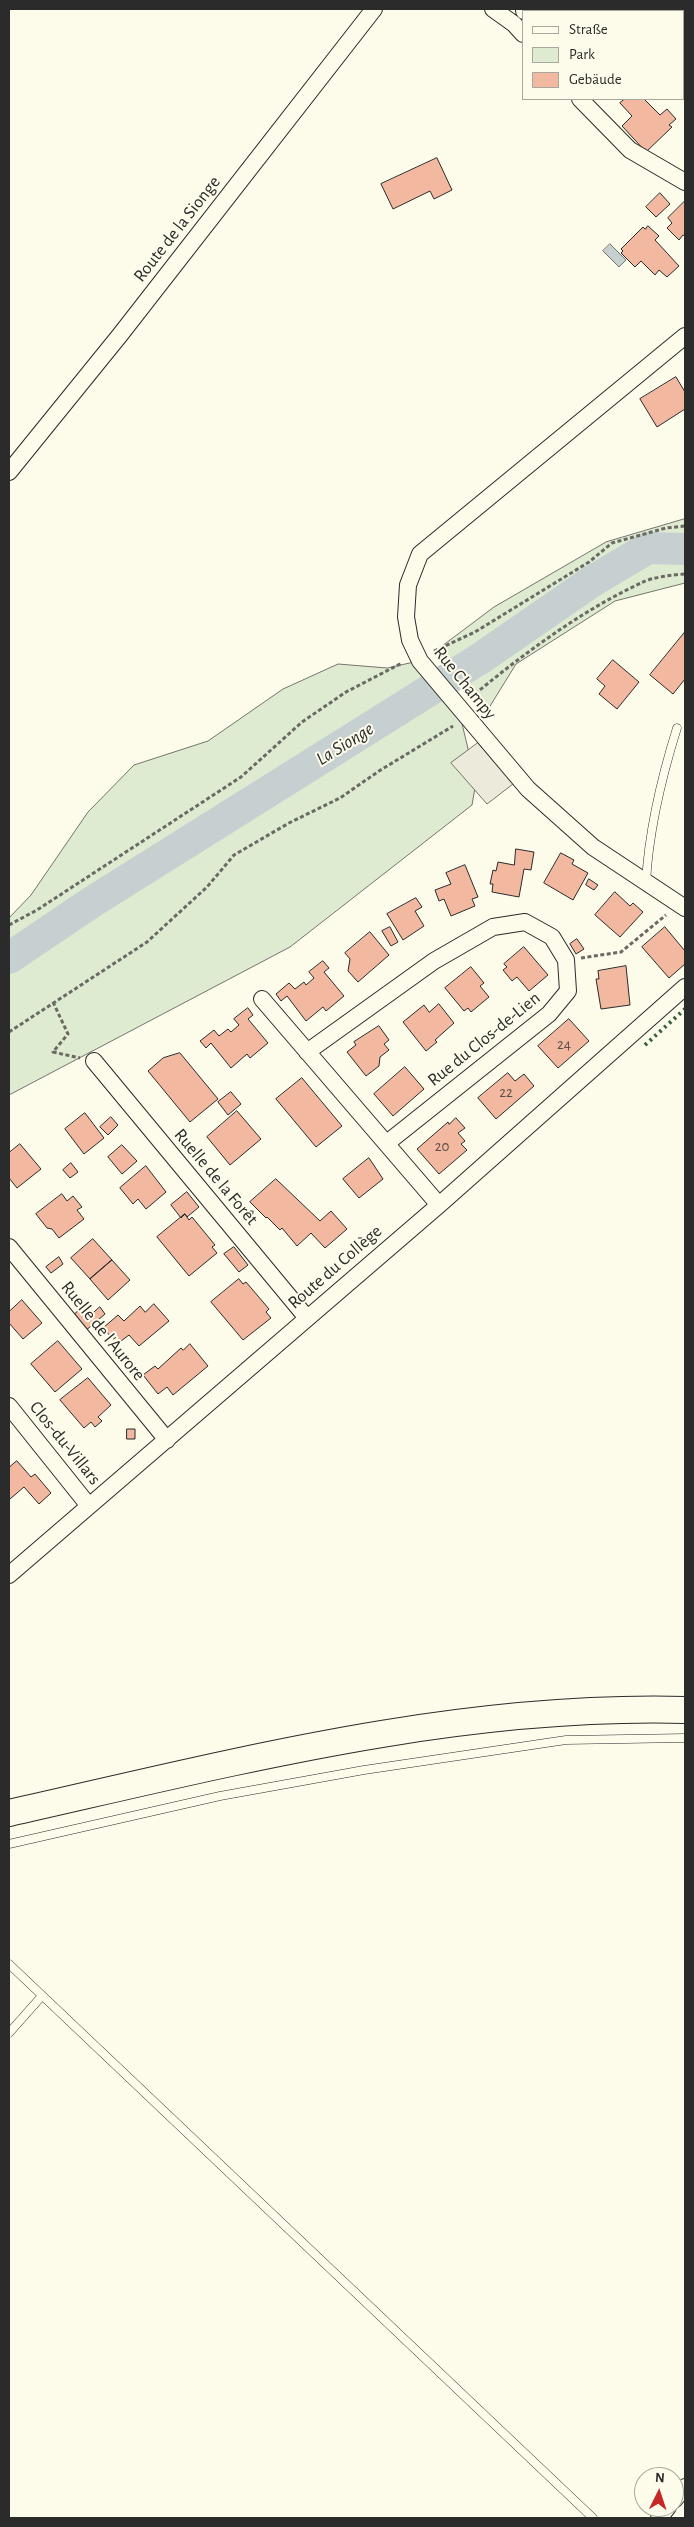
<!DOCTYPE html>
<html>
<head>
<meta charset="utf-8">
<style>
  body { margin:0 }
  #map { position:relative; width:694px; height:2527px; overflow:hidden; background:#fdfbea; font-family:"Alegreya Sans",sans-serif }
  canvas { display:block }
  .frame { position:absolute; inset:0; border:10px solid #2b2b2b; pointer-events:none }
  .legend { position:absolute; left:522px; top:10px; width:162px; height:90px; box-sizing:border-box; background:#fdfbea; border:1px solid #a9a89e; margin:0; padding:6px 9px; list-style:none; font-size:15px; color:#2b2b2b }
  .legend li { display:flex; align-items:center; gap:10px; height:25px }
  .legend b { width:25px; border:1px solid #a9a89e }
  .north { position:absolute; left:634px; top:2467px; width:50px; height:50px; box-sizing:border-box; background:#fdfbea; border:1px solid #a9a89e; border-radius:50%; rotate:4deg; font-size:14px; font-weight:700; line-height:20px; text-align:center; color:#2b2b2b }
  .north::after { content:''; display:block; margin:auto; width:18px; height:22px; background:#c62828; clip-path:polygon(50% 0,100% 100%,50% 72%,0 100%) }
</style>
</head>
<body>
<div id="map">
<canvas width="694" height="2527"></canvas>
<div class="frame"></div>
<ul class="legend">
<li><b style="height:6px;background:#fdfbea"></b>Straße</li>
<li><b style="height:14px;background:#deebd1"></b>Park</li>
<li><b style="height:14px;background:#f2b8a0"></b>Gebäude</li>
</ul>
<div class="north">N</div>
</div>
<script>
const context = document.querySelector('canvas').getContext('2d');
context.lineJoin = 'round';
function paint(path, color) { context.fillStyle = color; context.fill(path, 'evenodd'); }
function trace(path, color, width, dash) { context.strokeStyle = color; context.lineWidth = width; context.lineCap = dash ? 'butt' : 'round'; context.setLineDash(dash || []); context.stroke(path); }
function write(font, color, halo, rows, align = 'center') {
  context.font = font + ' "Alegreya Sans",sans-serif'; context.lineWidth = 4; context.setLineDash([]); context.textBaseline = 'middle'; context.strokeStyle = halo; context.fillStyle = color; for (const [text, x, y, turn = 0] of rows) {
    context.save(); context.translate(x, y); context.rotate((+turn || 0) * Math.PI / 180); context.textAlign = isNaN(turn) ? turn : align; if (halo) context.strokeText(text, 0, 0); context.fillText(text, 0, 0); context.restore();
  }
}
const green = new Path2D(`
  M685 519V583L615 601 516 664 487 711 434 652 494 607 606 542Z
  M420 661 458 707 476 782 472 805 290 947 9 1095V918L31 895 88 812 134 765 208 741 283 689 338 664 387 668Z`);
const parking = new Path2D(`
  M478 743 513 784 487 804 451 763Z`);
const water = new Path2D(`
  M610 244 626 260 619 267 603 251Z`);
const river = new Path2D(`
  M9 958 92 902 481 658 591 582 648 548 685 549`);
const building = new Path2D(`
  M558 9H575L577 11H555Z
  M652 9H672L674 11H649Z
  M625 99H644L660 115 667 109 676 119 669 125 672 127 646 152 622 126 632 116 620 103Z
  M437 158 452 190 434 199 430 191 393 209 381 184Z
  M660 193 670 204 656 217 646 207Z
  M685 201V236L683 235 679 240 667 228 672 223 668 218Z
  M648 226 659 236 655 240 679 266 667 277 659 270 655 275 641 261 635 267 621 253 623 251 621 249 643 227 645 229Z
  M676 377 685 392V409L657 427 640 399Z
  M685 632V679L673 694 650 675Z
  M613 660 639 682 617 709 599 694 605 686 597 679Z
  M516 849 534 852 531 870 524 869 519 897 492 892 493 884H490L493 870 496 871 498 862 514 865Z
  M561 853 574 860 572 864 588 873 573 900 544 883Z
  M465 865 478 897 472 899 475 906 451 916 444 899 439 901 435 890 451 884 446 873Z
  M589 879 598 885 594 890 586 885Z
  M615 892 630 906 633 903 643 912 620 937 595 915Z
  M416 898 422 907 415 911 424 926 403 940 387 914Z
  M390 927 398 942 391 946 382 931Z
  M665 927 685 951V964L669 978 642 947Z
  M370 932 389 955 358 982 348 971 350 959 345 953Z
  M577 939 584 949 576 954 570 944Z
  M524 947 548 975 529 991 517 977 512 981 503 970 507 967 504 964Z
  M323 961 329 968 324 972 344 996 326 1011 323 1007 306 1021 287 996 281 1001 276 994 289 983 295 989 304 982 306 985 314 978 309 972Z
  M626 966 630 1005 601 1009 596 979H599L598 971Z
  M471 967 484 983 480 986 489 997 471 1012 468 1008 464 1011 445 988Z
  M439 1004 454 1023 435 1040 437 1042 426 1051 403 1022 424 1005 429 1012Z
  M248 1008 253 1015 248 1019 268 1043 250 1058 247 1054 231 1068 211 1043 206 1048 200 1041 214 1030 219 1036 228 1029 231 1032 239 1025 234 1019Z
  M569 1019 589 1041 558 1068 538 1046Z
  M379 1026 389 1040 384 1044 389 1050 380 1057 379 1066 366 1076 347 1052 356 1045 354 1042Z
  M180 1053 218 1099 190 1122 148 1071 163 1058Z
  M405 1067 424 1089 393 1116 374 1094Z
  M508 1073 515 1081 524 1074 534 1086 496 1119 478 1098Z
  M302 1078 342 1126 316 1147 276 1099Z
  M231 1092 241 1104 228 1115 218 1102Z
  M237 1111 261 1139 230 1165 207 1137Z
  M85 1113 104 1138 84 1154 65 1129Z
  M111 1117 118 1125 108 1135 100 1127Z
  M456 1118 465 1128 458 1133 465 1141 461 1144 467 1150 439 1174 417 1149 448 1122 449 1124Z
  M20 1144 41 1169 17 1188 9 1178V1153Z
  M122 1145 137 1161 122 1174 108 1157Z
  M369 1158 383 1179 359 1198 343 1179Z
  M71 1163 78 1172 70 1178 63 1170Z
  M146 1166 166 1192 146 1209 138 1199 133 1204 120 1188Z
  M276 1179 320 1221 331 1211 347 1229 325 1248 311 1233 297 1246 282 1228 280 1230 267 1217 266 1218 250 1202Z
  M187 1192 199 1207 187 1217 185 1214 181 1218 171 1205Z
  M62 1194 67 1201 73 1196 82 1207 77 1210 84 1219 59 1238 52 1229 47 1228 36 1214Z
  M185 1214 189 1220 192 1217 215 1245 212 1247 217 1253 189 1276 157 1237Z
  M93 1239 112 1260 90 1279 71 1258Z
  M234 1247 248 1265 239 1272 224 1254Z
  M59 1257 63 1264 51 1273 46 1267Z
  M112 1260 130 1280 108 1300 90 1279Z
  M239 1279 243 1284 246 1282 269 1309 266 1312 271 1318 243 1340 211 1302Z
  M22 1300 42 1323 23 1339 9 1323V1312Z
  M154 1304 169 1321 139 1346 129 1335 117 1344 103 1328 118 1315 124 1321 140 1306 145 1312Z
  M100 1307 105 1314 84 1332 71 1317 80 1309 87 1318Z
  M58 1341 82 1369 55 1392 31 1364Z
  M190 1344 208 1366 173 1395 167 1387 158 1394 143 1375 155 1366 158 1369 181 1348 183 1350Z
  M88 1378 111 1405 98 1417 102 1421 95 1427 91 1422 84 1428 60 1400Z
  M127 1429H135V1439H127Z
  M17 1461 31 1477 35 1474 51 1493 39 1504 24 1487 10 1499 9 1497V1464L10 1466Z`);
const path = new Path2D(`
  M434 651 475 632 589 562 612 543 666 528 685 526
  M470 698C522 655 579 612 641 583 652 577 672 575 685 574
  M9 925 37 910 241 777 302 722 346 692 402 663
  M581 958 621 952 666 915
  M53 1002 68 1034 53 1052 80 1058
  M9 1032 147 942 207 887 234 855 289 823 340 798 379 771 453 726`);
const service = new Path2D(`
  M646 882C649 829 661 779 677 728
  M9 1844 220 1796 364 1770 566 1740 685 1738
  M9 1964 593 2518
  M9 2033 41 1997`);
const minor = new Path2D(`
  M493 9 514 24 523 34
  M524 11 526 9
  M580 99 630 150 685 182
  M685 336 420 554 408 585 406 617 410 640 420 661 528 789 593 847 685 908
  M9 472 120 335 374 9
  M262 999 439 1205
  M307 1052 434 961 493 927 525 922 552 937 566 960 568 991 549 1014 387 1143
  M94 1061 307 1318
  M9 1247 167 1440
  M9 1406 89 1506
  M9 1575 439 1205 685 987
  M674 2500 685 2487
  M659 2518 668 2507`);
const trunk = new Path2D(`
  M9 1813C231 1763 455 1704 685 1710`);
const hedge = new Path2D(`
  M645 1045 685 1009`);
const numberNames = [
  ["24",564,1044],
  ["22",506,1092],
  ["20",442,1146]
];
const streetNames = [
  ["Route de la Sionge",177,229,-52],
  ["Rue Champy",465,683,51],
  ["Rue du Clos-de-Lien",484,1039,-39],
  ["Ruelle de la Forêt",216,1177,50],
  ["Route du Collège",335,1267,-41],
  ["Ruelle de l'Aurore",103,1331,51],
  ["Clos-du-Villars",65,1443,51]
];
const waterNames = [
  ["La Sionge",345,744,-32]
];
paint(green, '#deebd1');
trace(green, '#74746e', 1);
paint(parking, '#eceadb');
trace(parking, '#74746e', 1);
paint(water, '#c7d0d0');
trace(water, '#74746e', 1);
trace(river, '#c7d0d0', 32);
paint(building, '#f2b8a0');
trace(building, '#2b2b2b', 1);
trace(service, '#2b2b2b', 9);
trace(minor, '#2b2b2b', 18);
trace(trunk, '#2b2b2b', 28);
trace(path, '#6a6964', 3, [4, 2.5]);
trace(service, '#fdfbea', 8);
trace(minor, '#fdfbea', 16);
trace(trunk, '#fdfbea', 26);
trace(hedge, '#34623c', 4, [2.5, 4]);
write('15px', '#5d4e48', null, numberNames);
write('18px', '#2b2b2b', '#fdfbea', streetNames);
write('italic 19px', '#2b2b2b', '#fdfbea', waterNames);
</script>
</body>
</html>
